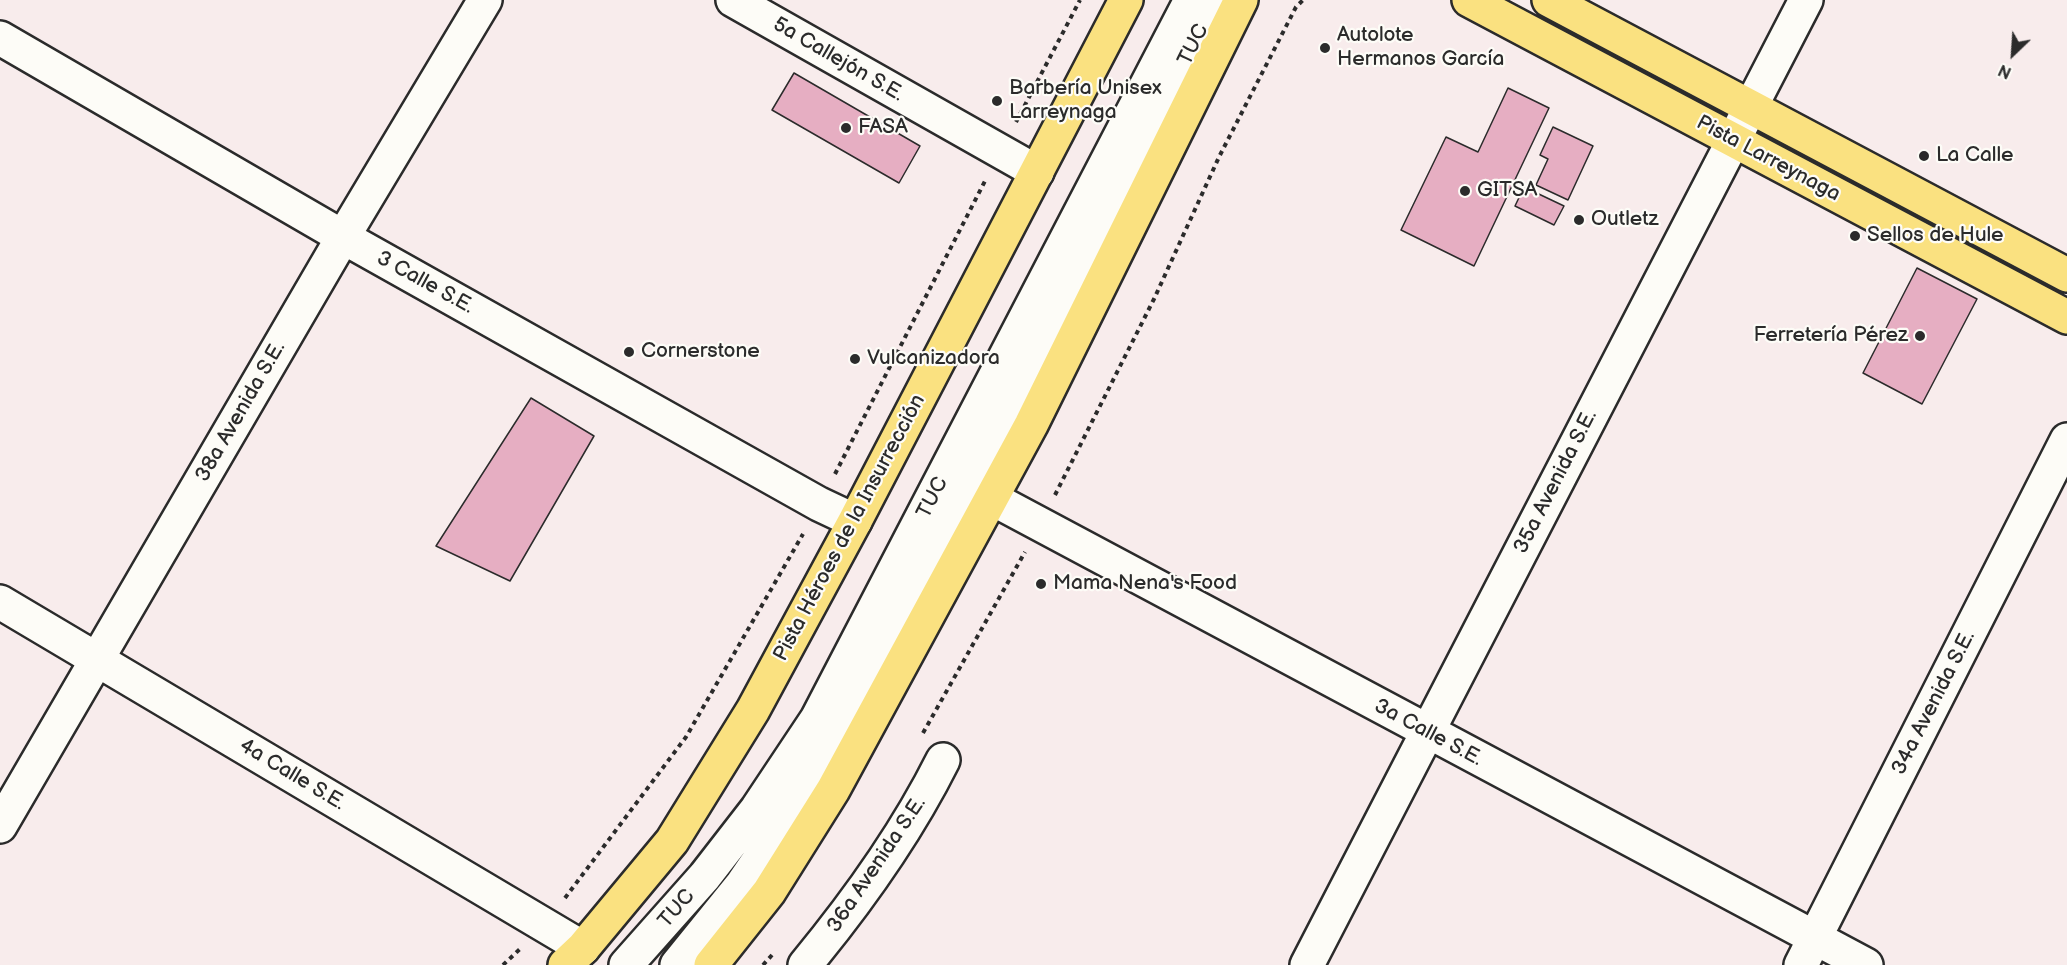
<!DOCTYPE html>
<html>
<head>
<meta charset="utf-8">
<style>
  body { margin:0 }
  #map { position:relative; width:2067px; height:965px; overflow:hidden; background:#f8ecec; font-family:"Balsamiq Sans",sans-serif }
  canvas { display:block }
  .north { position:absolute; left:1983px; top:24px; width:60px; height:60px; -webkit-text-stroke:4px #fdfcf7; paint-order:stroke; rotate:205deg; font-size:16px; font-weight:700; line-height:24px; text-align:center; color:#2b2b2b }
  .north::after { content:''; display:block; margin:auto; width:21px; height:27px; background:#2b2b2b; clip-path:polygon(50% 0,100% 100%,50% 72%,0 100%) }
</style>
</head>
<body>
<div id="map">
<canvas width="2067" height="965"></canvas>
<div class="north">N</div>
</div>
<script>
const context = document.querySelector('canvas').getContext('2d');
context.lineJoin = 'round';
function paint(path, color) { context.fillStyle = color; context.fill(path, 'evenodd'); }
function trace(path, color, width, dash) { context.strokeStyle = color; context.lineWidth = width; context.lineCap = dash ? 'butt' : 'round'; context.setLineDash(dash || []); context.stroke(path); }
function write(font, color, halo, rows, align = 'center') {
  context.font = font + ' "Balsamiq Sans",sans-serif'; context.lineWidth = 4.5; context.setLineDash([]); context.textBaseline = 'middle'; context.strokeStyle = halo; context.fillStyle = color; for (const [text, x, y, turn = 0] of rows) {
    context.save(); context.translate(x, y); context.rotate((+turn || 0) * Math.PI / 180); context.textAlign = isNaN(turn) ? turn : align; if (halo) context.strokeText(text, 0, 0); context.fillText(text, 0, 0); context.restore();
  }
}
const building = new Path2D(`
  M794 73 920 146 899 183 772 110Z
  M1508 88 1549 108 1474 266 1401 230 1446 137 1478 152Z
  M1553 127 1593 146 1568 200 1536 185 1548 159 1540 155Z
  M1524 187 1564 206 1554 225 1515 206Z
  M1917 268 1977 299 1922 404 1863 373Z
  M531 398 594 436 510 581 436 546Z`);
const path = new Path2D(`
  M1016 122 1080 0
  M835 474 986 179
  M1055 495 1154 299 1219 157 1296 7 1303 0
  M923 733 1025 552
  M565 898 686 737 803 534
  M503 965 520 949
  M763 965 772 955`);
const minor = new Path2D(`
  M733 0 1037 172
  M0 38 343 237 819 504 855 521
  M991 498 1866 965
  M0 602 583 948
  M0 826 343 237 485 0
  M626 965 705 876 757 809 817 719 1191 0
  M677 965 741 886 787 819 846 714 1097 248 1216 0
  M805 965C858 901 906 834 943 760
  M1307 965 1806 0
  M1801 965 2067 440`);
const major = new Path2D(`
  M1469 0 2067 317
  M1549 0 2067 275
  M565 965 583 948 672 841 753 710 855 521 1126 0
  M711 965 769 892 833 790 1031 425 1241 0`);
const markers = [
  [1325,48,6,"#2b2b2b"],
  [997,101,6,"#2b2b2b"],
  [846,128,6,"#2b2b2b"],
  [1924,156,6,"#2b2b2b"],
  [1465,191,6,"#2b2b2b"],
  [1579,220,6,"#2b2b2b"],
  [1855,236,6,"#2b2b2b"],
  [1920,336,6,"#2b2b2b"],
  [629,352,6,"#2b2b2b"],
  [855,359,6,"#2b2b2b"],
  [1041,584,6,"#2b2b2b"]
];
const poiNames = [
  ["Autolote",1337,36],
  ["Hermanos García",1337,60],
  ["Barbería Unisex",1009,89],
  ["Larreynaga",1009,113],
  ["FASA",858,128],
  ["La Calle",1936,156],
  ["GITSA",1477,191],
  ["Outletz",1591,220],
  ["Sellos de Hule",1867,236],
  ["Ferretería Pérez",1908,336,"right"],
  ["Cornerstone",641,352],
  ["Vulcanizadora",867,359],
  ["Mama Nena's Food",1053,584]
];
const streetNames = [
  ["TUC",1194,45,-64],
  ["5a Callejón S.E.",838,60,30],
  ["Pista Larreynaga",1768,159,28],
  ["3 Calle S.E.",425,283,29],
  ["38a Avenida S.E.",241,412,-60],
  ["35a Avenida S.E.",1556,482,-63],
  ["TUC",933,498,-63],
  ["Pista Héroes de la Insurrección",850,528,-62],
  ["34a Avenida S.E.",1934,703,-63],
  ["3a Calle S.E.",1428,733,28],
  ["4a Calle S.E.",292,775,31],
  ["36a Avenida S.E.",877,865,-56],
  ["TUC",677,909,-49]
];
paint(building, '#e6aec2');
trace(building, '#2b2b2b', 1.5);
trace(minor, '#2b2b2b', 38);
trace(major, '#2b2b2b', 38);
trace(path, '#2b2b2b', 4, [4.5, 4.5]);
trace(minor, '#fdfcf7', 33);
trace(major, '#fae180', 33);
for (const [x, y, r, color] of markers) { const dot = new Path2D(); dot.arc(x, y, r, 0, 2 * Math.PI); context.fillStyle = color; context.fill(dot); trace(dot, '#fdfcf7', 2); }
write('21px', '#2b2b2b', '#fdfcf7', poiNames, 'left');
write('21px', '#2b2b2b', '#fdfcf7', streetNames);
</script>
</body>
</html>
